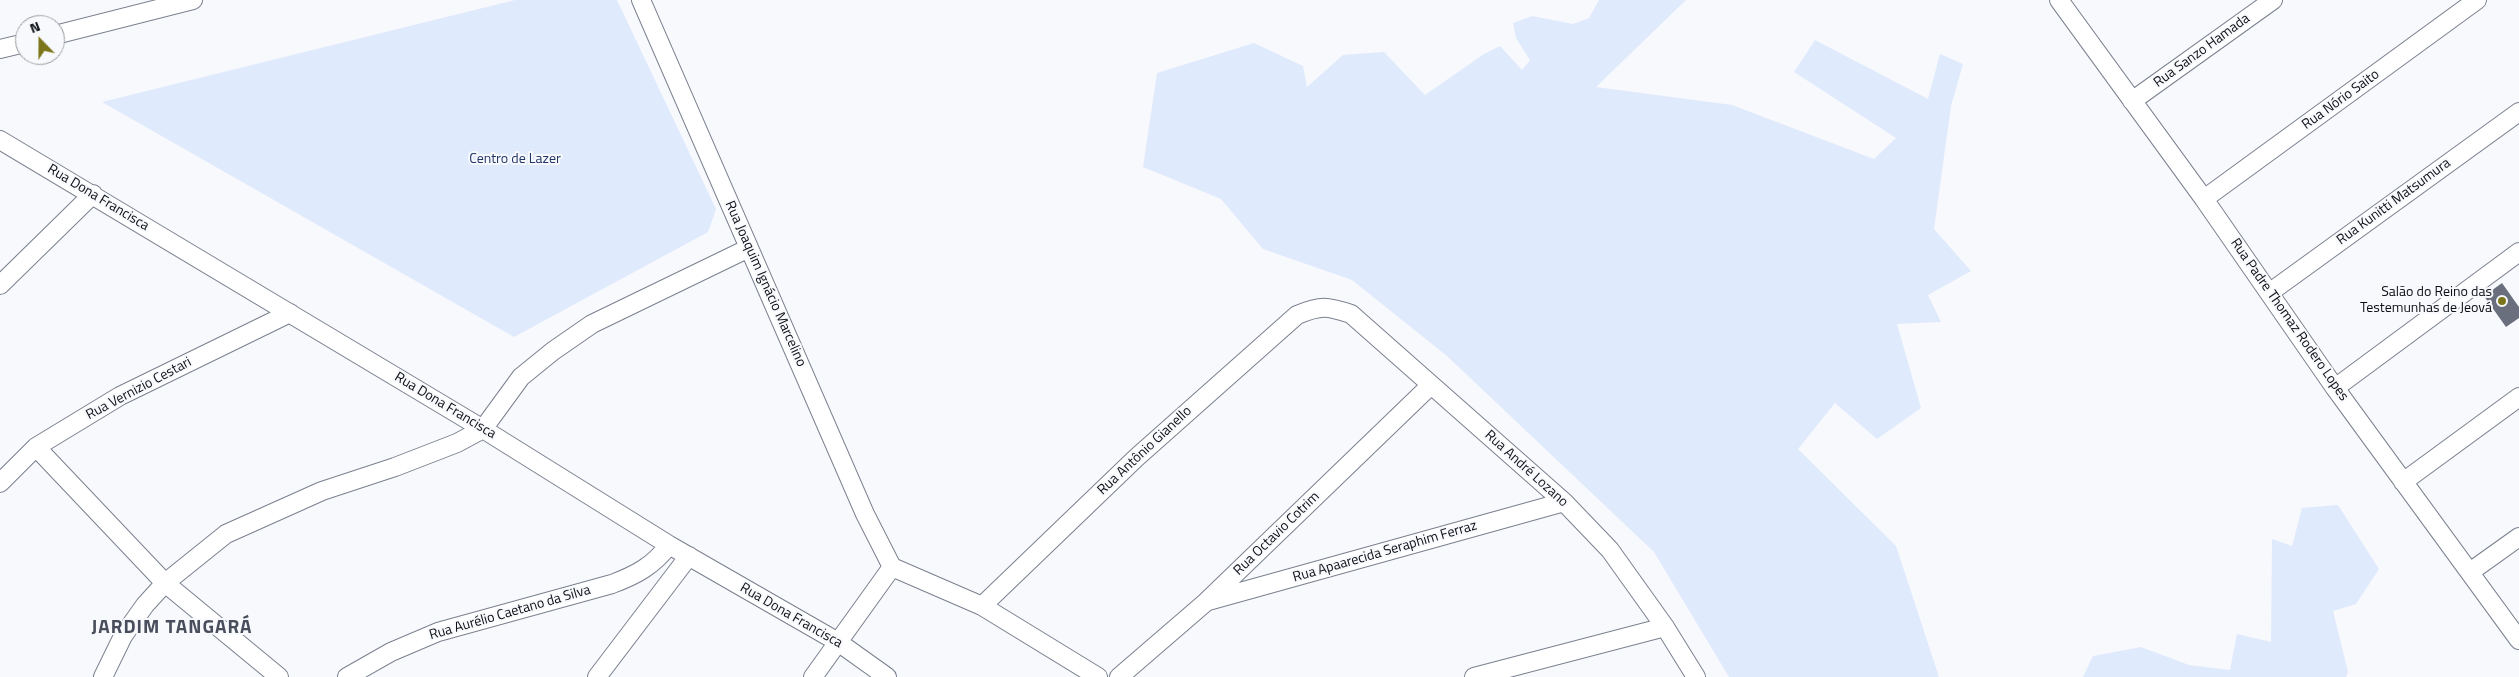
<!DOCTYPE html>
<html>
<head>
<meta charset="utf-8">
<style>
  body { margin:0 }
  #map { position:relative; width:2519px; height:677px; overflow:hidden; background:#f8f9fc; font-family:"Titillium Web",sans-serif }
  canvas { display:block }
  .north { position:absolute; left:15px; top:15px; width:50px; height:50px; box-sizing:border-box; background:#f8f9fc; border:1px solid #999b9f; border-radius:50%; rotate:338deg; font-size:14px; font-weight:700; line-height:20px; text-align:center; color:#0b0e13 }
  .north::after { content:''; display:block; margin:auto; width:18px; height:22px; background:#7c761a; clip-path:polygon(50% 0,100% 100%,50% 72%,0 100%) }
</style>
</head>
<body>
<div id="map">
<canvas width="2519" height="677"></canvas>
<div class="north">N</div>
</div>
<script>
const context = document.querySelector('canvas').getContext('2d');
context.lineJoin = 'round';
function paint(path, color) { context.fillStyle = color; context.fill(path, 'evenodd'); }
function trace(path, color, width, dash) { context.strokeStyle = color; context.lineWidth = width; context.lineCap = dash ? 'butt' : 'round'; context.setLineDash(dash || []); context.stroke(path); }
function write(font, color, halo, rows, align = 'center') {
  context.font = font + ' "Titillium Web",sans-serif'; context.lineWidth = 4; context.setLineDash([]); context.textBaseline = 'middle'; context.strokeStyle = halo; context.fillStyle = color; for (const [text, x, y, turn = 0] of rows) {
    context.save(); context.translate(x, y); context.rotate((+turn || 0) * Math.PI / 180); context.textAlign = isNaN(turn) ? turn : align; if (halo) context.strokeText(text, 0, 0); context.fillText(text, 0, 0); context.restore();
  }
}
const green = new Path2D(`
  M515 0H617L716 209 708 232 514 337 102 102Z
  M1599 0H1686L1596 87 1732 105 1874 159 1896 138 1794 72 1815 40 1928 99 1940 54 1963 64 1951 106 1934 229 1971 271 1928 295 1941 322 1897 324 1921 408 1877 439 1835 403 1798 449 1896 546 1939 677H1729L1654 552 1447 356 1352 280 1263 249 1221 199 1143 167 1157 73 1254 43 1303 66 1307 87 1343 55 1384 52 1425 95 1484 54 1500 46 1522 70 1530 60 1516 38 1513 23 1532 16 1573 24 1589 18Z
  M2338 505 2379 569 2356 604 2333 611 2348 672 2346 677H2083L2093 656 2141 647 2189 665 2230 670 2237 634 2271 642 2272 539 2292 546 2302 508Z`);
const building = new Path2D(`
  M2502 283 2519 307V318L2506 327 2484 296Z`);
const minor = new Path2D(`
  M641 0 865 514 892 567
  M2059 0 2204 199 2335 388 2519 640
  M55 35 193 0
  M0 49 25 43
  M2132 101 2273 0
  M0 140 483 429 669 545 838 642 887 677
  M2204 199 2477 0
  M0 285 93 194
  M2269 293 2519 112
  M2335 388 2519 252
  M36 447 165 583 279 677
  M2403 482 2519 397
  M0 483 36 447 120 396 290 313
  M892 567 982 606 1098 677
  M2470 572 2519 537
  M1208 601 1564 502
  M982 606 1136 458 1297 315C1321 305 1327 306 1351 314L1564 502 1610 550 1665 627 1696 677
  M103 677 123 636 145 605 165 583 226 534 322 491 395 467 457 443 483 429 521 377 553 351 592 324 749 248
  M347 677 391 652 438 632 612 584C636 575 653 566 669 545
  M597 677 689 556
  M813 677 892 567
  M1119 677 1206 602 1431 385
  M1474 677 1665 627`);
const markers = [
  [2502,301,5,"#7c761a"]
];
const streetNames = [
  ["Rua Sanzo Hamada",2202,51,-36],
  ["Rua Nório Saito",2341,100,-36],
  ["Rua Dona Francisca",98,198,31],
  ["Rua Kunitti Matsumura",2394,202,-36],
  ["Rua Joaquim Ignácio Marcelino",765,284,66],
  ["Rua Padre Thomaz Rodero Lopes",2289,320,55],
  ["Rua Vernizio Cestari",139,389,-28],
  ["Rua Dona Francisca",445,406,31],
  ["Rua Antônio Gianello",1145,451,-43],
  ["Rua André Lozano",1526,469,42],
  ["Rua Octavio Cotrim",1277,534,-44],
  ["Rua Apaarecida Seraphim Ferraz",1385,552,-16],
  ["Rua Aurélio Caetano da Silva",510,613,-16],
  ["Rua Dona Francisca",791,616,30]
];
const parkNames = [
  ["Centro de Lazer",515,160]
];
const poiNames = [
  ["Salão do Reino das",2492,293],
  ["Testemunhas de Jeová",2492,309]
];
const districtNames = [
  ["JARDIM TANGARÁ",172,628]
];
paint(green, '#e0eafd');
paint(building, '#696f7d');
trace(minor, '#7a818f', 20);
trace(minor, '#fff', 18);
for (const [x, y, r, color] of markers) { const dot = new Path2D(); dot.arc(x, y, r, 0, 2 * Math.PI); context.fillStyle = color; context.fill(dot); trace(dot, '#f8f9fc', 2); }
write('14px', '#0b0e13', '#f8f9fc', streetNames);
write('14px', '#20356a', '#f8f9fc', parkNames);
write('14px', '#0b0e13', '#f8f9fc', poiNames, 'right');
context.letterSpacing = '1px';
write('bold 19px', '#484e5b', '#f8f9fc', districtNames);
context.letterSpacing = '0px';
</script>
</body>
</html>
